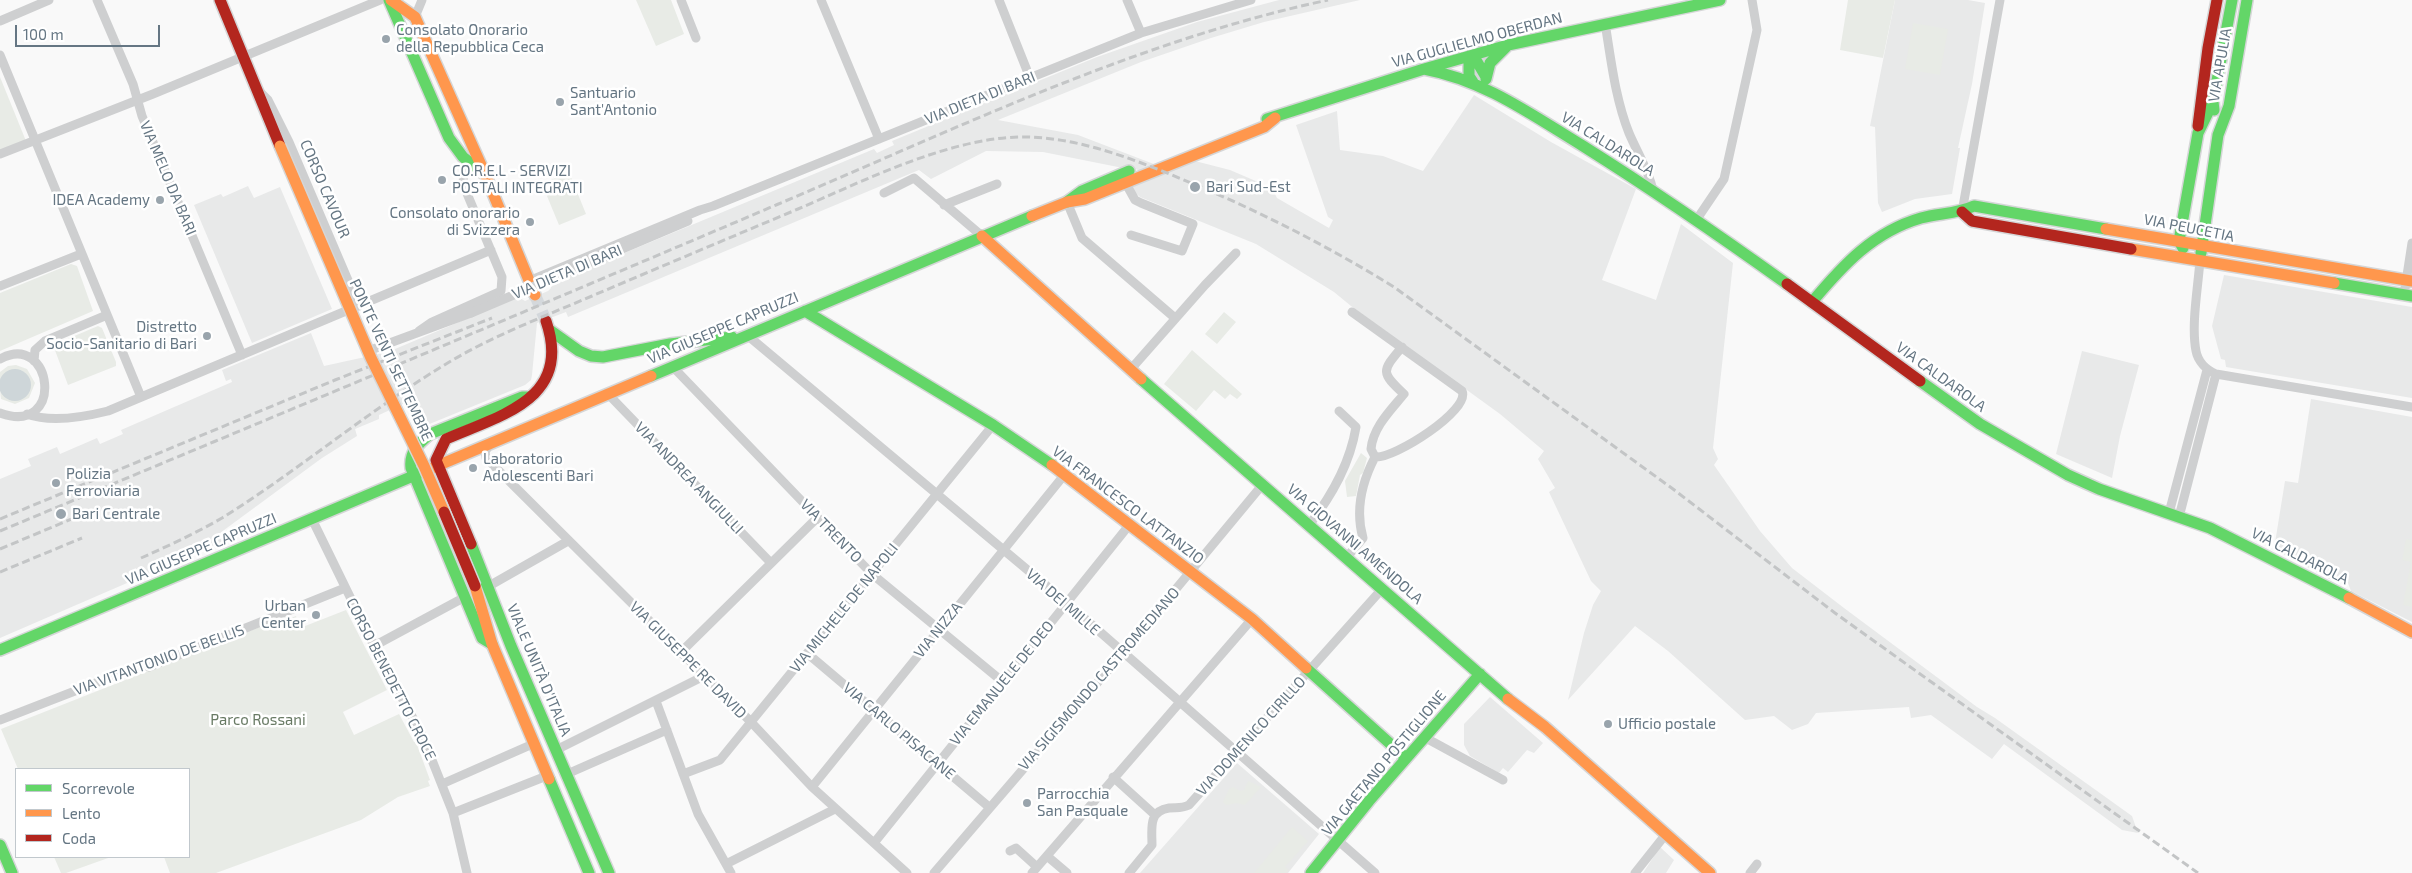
<!DOCTYPE html>
<html>
<head>
<meta charset="utf-8">
<style>
  body { margin:0 }
  #map { position:relative; width:2412px; height:873px; overflow:hidden; background:#f9f9f9; font-family:"Exo 2",sans-serif }
  canvas { display:block }
  .legend { position:absolute; left:15px; top:768px; width:175px; height:90px; box-sizing:border-box; background:#fff; border:1px solid #c1c8cd; margin:0; padding:6px 9px; list-style:none; font-size:15px; color:#657683 }
  .legend li { display:flex; align-items:center; gap:10px; height:25px }
  .legend b { width:25px; border:1px solid #c1c8cd }
  .scale { position:absolute; left:15px; top:25px; width:145px; height:22px; box-sizing:border-box; border:2px solid #657683; border-top:0; padding-left:6px; font-size:15px; line-height:18px; white-space:nowrap; color:#657683; -webkit-text-stroke:4px #fff; paint-order:stroke }
</style>
</head>
<body>
<div id="map">
<canvas width="2412" height="873"></canvas>
<ul class="legend">
<li><b style="height:6px;background:#63d668"></b>Scorrevole</li>
<li><b style="height:6px;background:#ff974d"></b>Lento</li>
<li><b style="height:6px;background:#b3261e"></b>Coda</li>
</ul>
<div class="scale">100 m</div>
</div>
<script>
const context = document.querySelector('canvas').getContext('2d');
context.lineJoin = 'round';
function paint(path, color) { context.fillStyle = color; context.fill(path, 'evenodd'); }
function trace(path, color, width, dash) { context.strokeStyle = color; context.lineWidth = width; context.lineCap = dash ? 'butt' : 'round'; context.setLineDash(dash || []); context.stroke(path); }
function write(font, color, halo, rows, align = 'center') {
  context.font = font + ' "Exo 2",sans-serif'; context.lineWidth = 5; context.setLineDash([]); context.textBaseline = 'middle'; context.strokeStyle = halo; context.fillStyle = color; for (const [text, x, y, turn = 0] of rows) {
    context.save(); context.translate(x, y); context.rotate((+turn || 0) * Math.PI / 180); context.textAlign = isNaN(turn) ? turn : align; if (halo) context.strokeText(text, 0, 0); context.fillText(text, 0, 0); context.restore();
  }
}
const built = new Path2D(`
  M1279 0H1360L1264 22 1211 38 1141 62 998 120 1078 135 1172 171 1195 161 1230 170 1272 188 1277 198 1329 228 1333 220 1328 217 1296 125 1337 111 1340 150 1383 156 1423 171 1474 95 1551 142 1636 189 1602 280 1656 300 1681 224 1733 263 1713 448 1718 459 1714 465 1760 531 1792 568 1844 608 1977 707 1995 718 2132 816 2138 833 2122 830 2004 744 1992 759 1931 715 1911 718 1909 707 1816 713 1808 724 1792 730 1774 716 1745 720 1668 651 1635 626 1568 700 1584 633 1593 605 1601 591 1591 581 1549 492 1555 488 1538 459 1544 451 1500 414 1351 306 1334 292 1256 244 1140 197 1133 191 1130 183 1150 174 1126 166 1123 168 1043 152 986 151 931 179 919 170 568 317 566 312 537 323 532 375 531 380 525 385 427 425 416 398 379 415V419L355 429 357 436 322 458 220 533 224 541 0 638V479L31 466 28 459 57 447 60 454 97 438 100 444 123 434 121 430 232 382 231 379 226 381 222 370 311 333 324 366 388 352 518 297 525 301 548 291 551 288 550 284 874 149 877 153 894 145 892 141 1097 57 1197 22Z
  M1895 0H1968L1985 3 1972 84 1958 148H1960L1952 194 1915 199 1882 212 1878 203 1875 127 1870 126Z
  M248 186 254 198 280 187 332 309 252 343 194 205 221 194 223 197Z
  M2224 275 2412 307V398L2226 367 2225 360 2221 359 2212 326Z
  M2082 351 2139 365 2120 436 2112 478 2056 454Z
  M2311 399 2412 417V622L2351 591 2348 583 2343 580 2335 582 2274 549 2285 481 2298 483Z
  M1490 697 1543 743 1534 753 1527 750 1508 772 1503 768 1499 773 1470 756 1464 745V724Z
  M1237 763 1319 834 1288 873H1140Z
  M1660 847 1674 860 1666 873H1643Z`);
const green = new Path2D(`
  M636 0H671L684 34 656 46Z
  M1848 0H1895L1883 58 1840 50Z
  M1913 23 1948 29 1940 75 1905 69Z
  M0 77 26 141 0 152Z
  M569 172 586 214 559 225 542 184Z
  M71 264 77 266 93 311 0 351V293Z
  M1224 312 1236 322 1217 344 1205 334Z
  M98 326 102 328 116 362V366L68 385 53 345Z
  M1192 350 1242 394 1237 399 1230 394 1225 399 1214 390 1196 411 1164 384Z
  M16 365 27 369 35 383 29 398 15 404 1 399 0 390 29 378C21 365 8 369 0 380V372L8 366Z
  M1361 453 1367 458 1363 473 1360 475 1356 496 1347 497 1345 481Z
  M2406 539 2412 540V607L2403 605 2411 562 2402 560Z
  M346 610 387 690 343 712 354 735 399 714 414 742H416L430 780 428 781 430 786 398 797 361 820 216 873H170L164 857H189V769H18L1 729 290 615 291 618 296 616 300 628Z
  M1248 781 1261 787 1245 805 1237 803 1226 805 1223 802 1229 789 1233 787 1240 791 1244 790Z
  M1292 827 1308 841 1285 867 1289 870 1286 873H1254Z
  M54 857H111L66 873H61Z`);
const water = new Path2D(`
  M-1 385a16 16 0 1 1 32 0a16 16 0 1 1-32 0Z`);
const secondaryTunnel = new Path2D(`
  M535 295 546 321`);
const street = new Path2D(`
  M97 0 133 84 142 116 242 355
  M681 0 696 38
  M821 0 879 139
  M999 0 1030 78
  M1127 0 1141 33
  M415 17 422 0
  M0 21 49 0
  M1605 23C1611 59 1615 98 1629 133 1637 152 1648 169 1653 190
  M0 55 141 397
  M260 92 268 100 289 142 359 306
  M0 154 153 94 380 0
  M1125 182 1135 200 1141 203 1193 224 1182 251 1131 235
  M884 193 914 178 982 236
  M1067 202 1082 238 1175 318
  M944 205 997 184
  M1962 212 2000 0
  M1697 219 1724 179 1728 161 1757 30 1752 0
  M2200 260C2198 288 2191 325 2196 351 2198 362 2207 370 2216 374L2412 407
  M529 281 700 210 713 206 1141 33 1251 0
  M0 286 81 254
  M2404 295 2412 243
  M1352 312 1462 391C1471 410 1394 459 1375 457
  M419 331 432 322 501 291 502 277 463 184 464 168 472 158
  M747 335 1067 603 1375 873
  M366 347 368 351 471 313
  M0 359C53 330 66 437 0 413
  M34 361 35 350 45 341 107 315
  M672 366 872 574 1003 682
  M1131 369 1205 285 1236 253
  M607 393 771 563
  M27 414C51 423 84 417 108 411L491 250
  M491 442 485 452 486 458 751 722 812 787 907 873
  M1375 457 1371 449C1373 427 1391 410 1404 394 1380 372 1382 371 1402 347
  M2169 513 2207 370
  M2179 517 2216 374
  M312 519 374 646 422 735 453 813 467 873
  M1310 524C1332 495 1350 464 1356 427L1339 411
  M1347 557 1363 538C1355 510 1362 482 1375 457
  M489 586 568 541
  M374 646 465 597
  M680 653 817 518
  M808 654 989 807
  M656 701 698 814 731 873
  M0 720 142 665 149 667 345 588
  M1424 737 1503 780
  M556 750 704 676
  M567 774 667 730
  M683 774 720 760 993 425
  M1113 777 1155 815
  M442 784 535 743
  M812 787 1065 474
  M453 813 549 775
  M874 843 1130 524
  M1010 851 1016 848 1037 867
  M1047 856 1067 873
  M726 864 835 809
  M934 873 1122 654 1263 484
  M1032 873 1252 619
  M1129 873 1152 845C1152 829 1148 811 1169 808 1176 807 1181 809 1189 805L1382 589
  M1635 873 1666 834
  M1750 873 1757 864`);
const fast = new Path2D(`
  M389 0 449 138 463 157 483 173
  M1424 69C1484 80 1532 115 1583 146 1653 190 1720 236 1787 284
  M1486 79 1490 63 1506 47
  M1473 82 1469 76V56L1476 60 1486 77
  M2214 110 2213 102 2232 0
  M1267 119 1424 69 1508 45 1720 0
  M1067 202 1082 191 1129 171
  M2183 248 2179 241 2198 133 2213 102
  M2201 253 2218 135 2229 106 2247 0
  M2334 283 2412 296
  M1812 302C1843 265 1873 232 1921 218 1939 213 1957 214 1974 206L2106 229
  M805 311 993 425 1052 465
  M551 331 579 351 591 356 603 357 670 344 732 337
  M651 376 1032 216
  M1141 379 1508 699
  M1920 381 1980 424 2068 475 2099 489 2210 528 2349 598
  M471 544 511 646 609 873
  M492 644 482 638 411 468C409 452 419 443 430 434L522 397H530
  M0 650 425 471
  M1306 668 1406 758
  M549 779 589 873
  M0 845 12 873
  M1311 873 1369 801 1480 674`);
const slow = new Path2D(`
  M391 0 415 17 485 174 535 295
  M1032 216 1067 202 1085 199 1264 127 1275 118
  M2106 229 2412 281
  M982 236 1141 379
  M2131 249 2334 283
  M1052 465 1252 619 1306 668
  M425 471 651 376
  M475 586 492 644 549 779
  M2349 598 2412 632
  M1508 699 1545 727 1710 873`);
const jam = new Path2D(`
  M220 0 280 146
  M2198 126 2208 48 2217 0
  M1962 212 1972 221 2131 249
  M1787 284 1920 381
  M471 544 436 460 446 439C501 415 573 399 546 321`);
const rail = new Path2D(`
  M0 519 335 380 492 318
  M0 531C259 423 518 315 776 205 956 129 1136 41 1328 0
  M0 549 74 518
  M141 558C168 546 196 533 222 518 299 470 368 411 446 364 492 336 543 317 592 296 660 267 729 238 798 209 866 180 954 135 1029 137 1087 139 1143 163 1196 185 1265 214 1331 248 1394 287L1673 489 1835 613 2198 873
  M0 572 82 538`);
const streetBridge = new Path2D(`
  M471 313 688 221`);
const slowBridge = new Path2D(`
  M280 146 371 358 424 466 444 512`);
const jamBridge = new Path2D(`
  M444 512 475 586`);
const markers = [
  [386,39,5,"#99a4ac"],
  [560,102,5,"#99a4ac"],
  [442,180,5,"#99a4ac"],
  [1195,187,6,"#99a4ac"],
  [160,200,5,"#99a4ac"],
  [530,222,5,"#99a4ac"],
  [207,336,5,"#99a4ac"],
  [473,468,5,"#99a4ac"],
  [56,483,5,"#99a4ac"],
  [61,514,6,"#99a4ac"],
  [316,615,5,"#99a4ac"],
  [1608,724,5,"#99a4ac"],
  [1027,803,5,"#99a4ac"]
];
const poiNames = [
  ["Consolato Onorario",396,30],
  ["della Repubblica Ceca",396,47],
  ["Santuario",570,93],
  ["Sant'Antonio",570,110],
  ["CO.R.E.L - SERVIZI",452,171],
  ["POSTALI INTEGRATI",452,188],
  ["Bari Sud-Est",1206,187],
  ["IDEA Academy",150,200,"right"],
  ["Consolato onorario",520,213,"right"],
  ["di Svizzera",520,230,"right"],
  ["Distretto",197,327,"right"],
  ["Socio-Sanitario di Bari",197,344,"right"],
  ["Laboratorio",483,459],
  ["Adolescenti Bari",483,476],
  ["Polizia",66,474],
  ["Ferroviaria",66,491],
  ["Bari Centrale",72,514],
  ["Urban",306,606,"right"],
  ["Center",306,623,"right"],
  ["Ufficio postale",1618,724],
  ["Parrocchia",1037,794],
  ["San Pasquale",1037,811]
];
const streetNames = [
  ["VIA GUGLIELMO OBERDAN",1477,40,-15],
  ["VIA APULIA",2220,65,-80],
  ["VIA DIETA DI BARI",980,98,-22],
  ["VIA CALDAROLA",1608,144,32],
  ["VIA MELO DA BARI",168,178,67],
  ["CORSO CAVOUR",325,189,67],
  ["VIA PEUCETIA",2189,228,11],
  ["VIA DIETA DI BARI",567,272,-23],
  ["VIA GIUSEPPE CAPRUZZI",723,328,-23],
  ["PONTE VENTI SETTEMBRE",391,360,65],
  ["VIA CALDAROLA",1941,377,36],
  ["VIA ANDREA ANGIULLI",689,478,46],
  ["VIA FRANCESCO LATTANZIO",1128,505,37],
  ["VIA TRENTO",831,531,46],
  ["VIA GIOVANNI AMENDOLA",1355,544,41],
  ["VIA GIUSEPPE CAPRUZZI",201,549,-23],
  ["VIA CALDAROLA",2300,556,27],
  ["VIA DEI MILLE",1063,602,41],
  ["VIA MICHELE DE NAPOLI",844,608,-51],
  ["VIA NIZZA",938,630,-51],
  ["VIA VITANTONIO DE BELLIS",159,660,-20],
  ["VIA GIUSEPPE RE DAVID",688,660,45],
  ["VIALE UNITÀ D'ITALIA",539,670,67],
  ["CORSO BENEDETTO CROCE",391,679,63],
  ["VIA SIGISMONDO CASTROMEDIANO",1099,679,-49],
  ["VIA EMANUELE DE DEO",1002,683,-51],
  ["VIA CARLO PISACANE",899,731,40],
  ["VIA DOMENICO CIRILLO",1251,736,-48],
  ["VIA GAETANO POSTIGLIONE",1384,763,-50]
];
const parkNames = [
  ["Parco Rossani",258,720]
];
paint(built, '#e8e9e9');
paint(green, '#e8ebe6');
paint(water, '#ced6d9');
trace(secondaryTunnel, '#d4d8dc', 12, [12, 6]);
trace(fast, '#d5d6d7', 14);
trace(slow, '#d5d6d7', 14);
trace(jam, '#d5d6d7', 14);
trace(street, '#cecfd0', 9);
trace(fast, '#63d668', 11);
trace(slow, '#ff974d', 11);
trace(jam, '#b3261e', 11);
trace(rail, '#c3c5c6', 3, [8, 4]);
trace(slowBridge, '#d5d6d7', 14, []);
trace(jamBridge, '#d5d6d7', 14, []);
trace(streetBridge, '#cecfd0', 9);
trace(slowBridge, '#ff974d', 11);
trace(jamBridge, '#b3261e', 11);
for (const [x, y, r, color] of markers) { const dot = new Path2D(); dot.arc(x, y, r, 0, 2 * Math.PI); context.fillStyle = color; context.fill(dot); trace(dot, '#fff', 2); }
write('15px', '#657683', '#fff', poiNames, 'left');
write('15px', '#657683', '#fff', streetNames);
write('15px', '#687a64', '#fff', parkNames);
</script>
</body>
</html>
